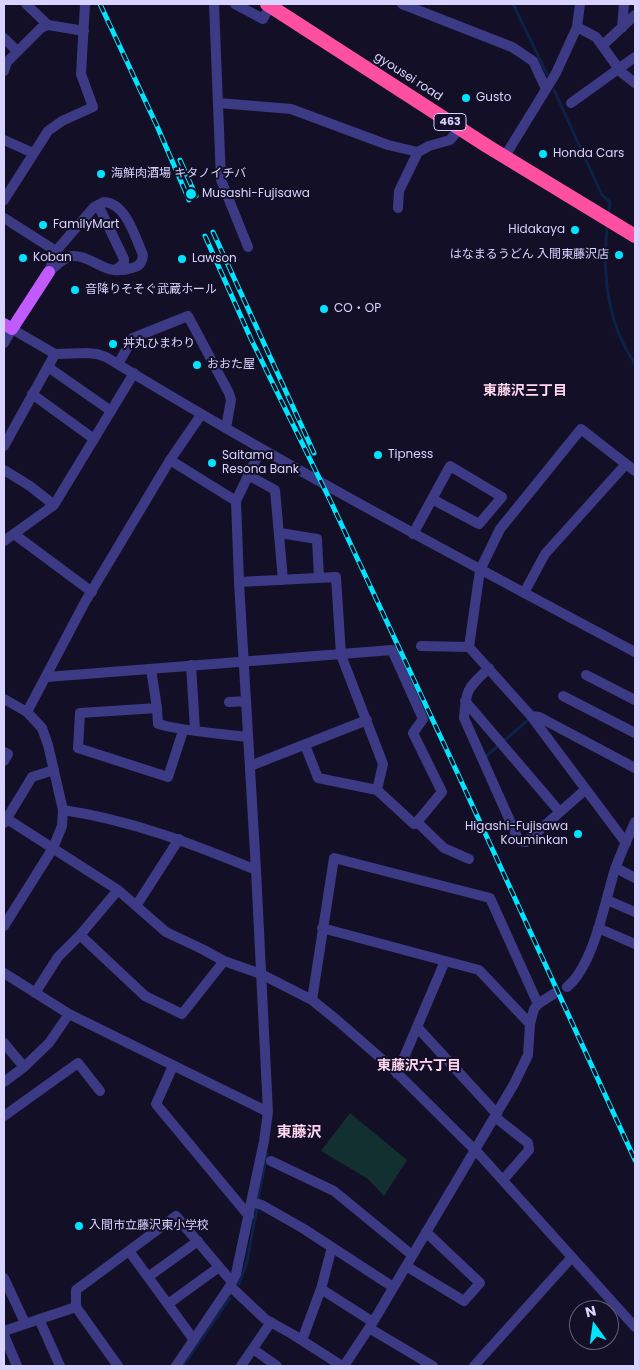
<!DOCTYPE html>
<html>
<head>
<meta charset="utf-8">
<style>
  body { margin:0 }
  #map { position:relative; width:639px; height:1370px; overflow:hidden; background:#130f26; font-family:Poppins,sans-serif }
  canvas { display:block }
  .frame { position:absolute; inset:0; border:5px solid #d9d4ff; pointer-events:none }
  .north { position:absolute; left:569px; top:1300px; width:50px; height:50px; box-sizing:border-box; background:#130f26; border:1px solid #625e7d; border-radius:50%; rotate:346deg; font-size:14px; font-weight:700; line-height:20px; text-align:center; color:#d9d4ff }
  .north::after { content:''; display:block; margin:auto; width:18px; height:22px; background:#00e5ff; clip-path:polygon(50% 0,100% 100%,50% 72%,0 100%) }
</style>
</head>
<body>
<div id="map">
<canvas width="639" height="1370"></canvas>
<div class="frame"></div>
<div class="north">N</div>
</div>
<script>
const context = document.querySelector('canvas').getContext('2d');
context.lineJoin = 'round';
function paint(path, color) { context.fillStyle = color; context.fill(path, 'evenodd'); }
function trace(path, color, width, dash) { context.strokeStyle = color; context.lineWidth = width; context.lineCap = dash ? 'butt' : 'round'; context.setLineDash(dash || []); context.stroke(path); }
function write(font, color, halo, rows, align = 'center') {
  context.font = font + ' Poppins,"Noto Sans JP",sans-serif'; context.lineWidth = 4; context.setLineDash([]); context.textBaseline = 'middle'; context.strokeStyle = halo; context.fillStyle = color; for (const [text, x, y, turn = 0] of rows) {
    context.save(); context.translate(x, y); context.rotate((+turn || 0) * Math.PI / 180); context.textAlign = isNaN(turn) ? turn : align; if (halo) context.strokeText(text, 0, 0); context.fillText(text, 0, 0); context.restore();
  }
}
const green = new Path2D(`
  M350 1113 407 1160 384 1196 368 1179 321 1151Z`);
const stream = new Path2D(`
  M513 4 547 74
  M554 90 602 195 610 202 609 211
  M607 228C602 276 607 323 635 364
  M485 757 527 721
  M258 1198 267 1154
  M239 1284 247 1262 257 1208
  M183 1366 230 1298`);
const minor = new Path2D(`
  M26 4 48 25
  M214 4 221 180 248 247
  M235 4 263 19 270 6
  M402 4 512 47 533 61 546 89
  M577 27 596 37 621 72 635 83
  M622 28 624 4
  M4 38 17 51
  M603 45 635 15
  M4 71 7 62 41 28 48 25 84 31
  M219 103 291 109 388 145 418 152
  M571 103 635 57
  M4 140 33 153
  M505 156 556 73 577 27 580 4
  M4 200 48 131 62 121 93 107 81 74 85 4
  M104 202C126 203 135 237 143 255 142 263 140 266 132 268 105 277 95 257 75 256 65 255 56 266 49 272L56 251 94 207Z
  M94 207 100 209 124 259V263L116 270
  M398 208 399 191 418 152 429 146 450 140 460 128
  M4 218 56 251
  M4 343 12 329 55 354 87 353 97 354 106 357C279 463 457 557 635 652
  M118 364 133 338 188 316 229 393 231 400 226 428
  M48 367 111 411
  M32 394 94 439
  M201 415 170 460 236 501
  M4 446 55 354
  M4 470 30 486 54 505
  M248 475 275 490 283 580
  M280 533 317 539 319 578
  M14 534 92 592
  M413 534 450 466 502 497 479 524 432 499
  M4 541 54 505 134 373
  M524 593 545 554 626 464
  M421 646 469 647 531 716 626 843
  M469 647 480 570 500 529 581 429 635 471
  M191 665 195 730
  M489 668C468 688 466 688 464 718L519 841 526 842 586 789
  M151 669 157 708
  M586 675 635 700
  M47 677 392 650 423 719 413 733 442 792 417 822 414 824 377 790 383 764 341 655 336 577 239 582
  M563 696 635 733
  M4 699 27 712 42 728 48 745 63 810 62 826 53 848 4 926
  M465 701 559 811
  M229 702 246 701
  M27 712 85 602 170 460
  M531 716 539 717 635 768
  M183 731 168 777 78 748 80 713 157 708 158 724C187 732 218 733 248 737
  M305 745 318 778 377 790
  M4 752 8 754 4 761
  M250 766 367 720
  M63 810C131 820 193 844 256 870
  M4 817 118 890 166 932 202 949 224 961 261 974 312 1000 338 1021 392 1068 479 1154 635 1327
  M417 822 444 848 469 859
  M4 823 32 777 54 770
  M616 868 635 878
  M607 900 635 912
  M136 906 179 839
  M322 928 479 970 530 1024
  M598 928 635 944
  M80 935 145 996 182 1014 224 961
  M4 973 69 1014 268 1112
  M567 987C594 965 605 901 615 869 621 853 628 837 635 822
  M35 993 58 957 80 935 118 890
  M312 1000 334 858 490 898 538 1004
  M417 1027 497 1114
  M4 1043 24 1067
  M173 1066 156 1104 249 1216
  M397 1074 445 961
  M4 1082 24 1067 49 1043 69 1014
  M4 1116 78 1063 100 1091
  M495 1117 528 1143 529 1150 503 1180
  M271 1161 334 1191 412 1255
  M252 1202 262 1205 304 1229 393 1287
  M129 1251 194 1340
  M406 1266 464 1301 480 1283 426 1232
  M148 1277 198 1241
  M4 1278 25 1323
  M230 1286 265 1319 292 1334 342 1366
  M321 1289 373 1322
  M168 1304 219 1267
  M76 1307V1290L176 1216 232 1282
  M39 1319 60 1366
  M369 1328 433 1366
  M4 1331 76 1307 118 1366
  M4 1335 17 1366
  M302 1340 321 1289 332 1247
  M253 1349 277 1366
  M176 1366 230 1286 236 1274 264 1141 268 1112 256 870 239 582 236 501 261 449
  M241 1366 271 1322
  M344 1366 373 1322 514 1084 528 1055 530 1024 534 1009 538 1004 555 993
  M474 1366 572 1257`);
const major = new Path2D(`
  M4 324 12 329 49 272`);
const highway = new Path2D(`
  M267 4 487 146 635 236`);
const rail = new Path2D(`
  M100 4 157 126 189 200
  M180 160 196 196
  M213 232 314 453
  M205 236 251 339 330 500 457 772 635 1160`);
const markers = [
  [466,98,5,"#00e5ff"],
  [543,154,5,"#00e5ff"],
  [101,174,5,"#00e5ff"],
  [191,194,6,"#00e5ff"],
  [43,225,5,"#00e5ff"],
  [575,230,5,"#00e5ff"],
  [619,255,5,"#00e5ff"],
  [23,258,5,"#00e5ff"],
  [182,259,5,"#00e5ff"],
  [75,290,5,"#00e5ff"],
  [324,309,5,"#00e5ff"],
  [113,344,5,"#00e5ff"],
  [197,365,5,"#00e5ff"],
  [378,455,5,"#00e5ff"],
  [212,463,5,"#00e5ff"],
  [578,834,5,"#00e5ff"],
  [79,1226,5,"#00e5ff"]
];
const shields = [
  [450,122,32]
];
const shieldNames = [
  ["463",450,122]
];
const streetNames = [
  ["gyousei road",408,77,33]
];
const poiNames = [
  ["Gusto",476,98],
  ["Honda Cars",553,154],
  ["海鮮肉酒場 キタノイチバ",111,174],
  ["Musashi-Fujisawa",202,194],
  ["FamilyMart",53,225],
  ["Hidakaya",565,230,"right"],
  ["はなまるうどん 入間東藤沢店",609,255,"right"],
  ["Koban",33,258],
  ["Lawson",192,259],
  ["音降りそそぐ武蔵ホール",85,290],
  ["CO・OP",334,309],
  ["丼丸ひまわり",123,344],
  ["おおた屋",207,365],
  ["Tipness",388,455],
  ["Saitama",222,456],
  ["Resona Bank",222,470],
  ["Higashi-Fujisawa",568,827,"right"],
  ["Kouminkan",568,841,"right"],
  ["入間市立藤沢東小学校",89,1226]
];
const neighbourhoodNames = [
  ["東藤沢三丁目",525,391],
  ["東藤沢六丁目",419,1066]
];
const quarterNames = [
  ["東藤沢",299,1133]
];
paint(green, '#12302f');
trace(stream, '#0c2248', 3);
trace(minor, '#3d3a85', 10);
trace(major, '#c25bff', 12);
trace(highway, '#ff4fa3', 14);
trace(rail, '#00e5ff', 5);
trace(rail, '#130f26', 3, [9]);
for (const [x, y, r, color] of markers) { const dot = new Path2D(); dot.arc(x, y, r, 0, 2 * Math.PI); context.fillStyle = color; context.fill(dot); trace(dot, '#130f26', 2); }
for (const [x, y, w] of shields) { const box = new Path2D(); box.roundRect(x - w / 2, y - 8.5, w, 17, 4); context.fillStyle = '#130f26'; context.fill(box); trace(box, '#d9d4ff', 1); }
write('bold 11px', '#d9d4ff', null, shieldNames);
write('12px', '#d9d4ff', '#130f26', streetNames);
write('12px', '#d9d4ff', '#130f26', poiNames, 'left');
write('bold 14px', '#ffd6f0', '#130f26', neighbourhoodNames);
write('bold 15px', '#ffd6f0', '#130f26', quarterNames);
</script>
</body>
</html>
